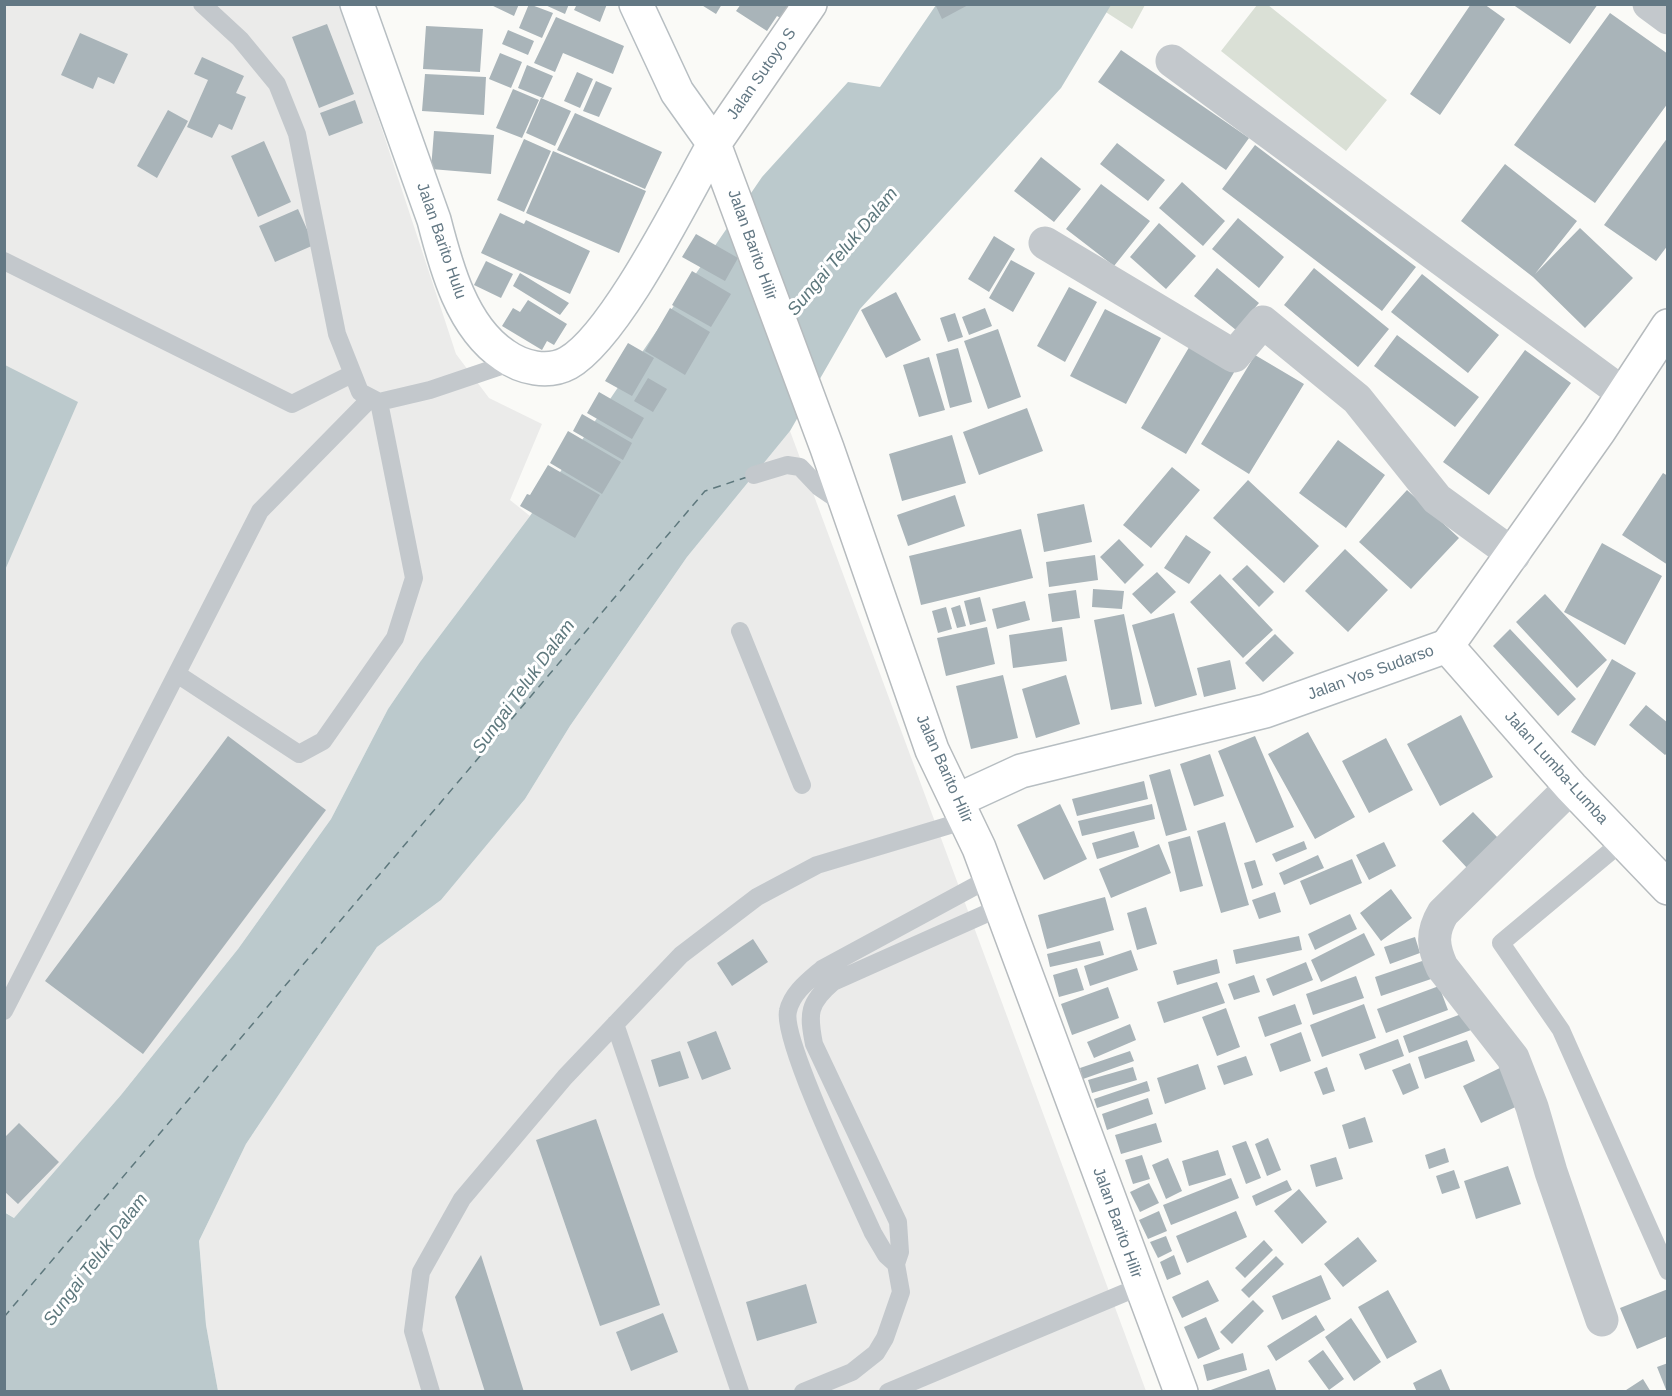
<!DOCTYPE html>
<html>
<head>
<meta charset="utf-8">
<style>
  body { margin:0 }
  #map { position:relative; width:1672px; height:1396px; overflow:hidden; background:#fafaf7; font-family:Arial,sans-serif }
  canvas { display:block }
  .frame { position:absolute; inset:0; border:6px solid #637884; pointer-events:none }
</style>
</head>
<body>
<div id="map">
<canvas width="1672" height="1396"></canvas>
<div class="frame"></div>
</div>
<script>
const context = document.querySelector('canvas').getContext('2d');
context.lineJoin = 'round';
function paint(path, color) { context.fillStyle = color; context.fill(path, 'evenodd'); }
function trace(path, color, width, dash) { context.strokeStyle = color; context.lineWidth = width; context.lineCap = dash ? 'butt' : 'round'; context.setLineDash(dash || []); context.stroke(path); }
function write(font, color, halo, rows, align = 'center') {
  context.font = font + ' Arial,sans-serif'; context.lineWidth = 6; context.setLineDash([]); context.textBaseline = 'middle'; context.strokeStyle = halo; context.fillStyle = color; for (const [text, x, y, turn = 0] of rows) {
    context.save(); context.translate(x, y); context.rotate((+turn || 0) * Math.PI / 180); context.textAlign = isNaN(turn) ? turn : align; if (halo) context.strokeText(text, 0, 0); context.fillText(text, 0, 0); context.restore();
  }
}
const built = new Path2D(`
  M5 5H341L456 354 489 398 542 424 510 500 530 516 420 662 388 709 331 819 238 949 121 1095 14 1218 5 1212Z
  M790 431 1146 1391H218L206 1325 199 1241 246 1144 377 947 441 900 525 799 570 726 687 557Z`);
const green = new Path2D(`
  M1099 5H1145L1132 29 1098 7Z
  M1257 5H1268L1387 100 1346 151 1221 51Z`);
const water = new Path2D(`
  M936 5H1111L1061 88 860 309 790 431 687 557 570 726 525 799 441 900 377 947 246 1144 199 1241 206 1325 218 1391H5L4 1212 14 1218 121 1095 238 949 331 819 388 709 420 662 530 516 762 177 848 82 880 87Z
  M5 365 78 402 5 570Z`);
const ferry = new Path2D(`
  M4 1317 705 491 747 477`);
const building = new Path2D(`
  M489 4H519L514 16Z
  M529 4 553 13 542 38 519 28Z
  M543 4H569L565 14Z
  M577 4H607L600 22 574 10Z
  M700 4H722L716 14Z
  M741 4H794L784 20 777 16 767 31 736 11Z
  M935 4H970L942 19Z
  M1471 4H1484L1505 19 1440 115 1410 94Z
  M1512 4H1598L1570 44Z
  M1610 13 1668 54V103L1595 203 1514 145Z
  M556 17 624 46 613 74 563 53 555 72 534 63Z
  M327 24 354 94 319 108 292 37Z
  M426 26 483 29 480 72 423 69Z
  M508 30 534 41 528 55 502 44Z
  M80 33 128 54 114 84 98 77 93 89 61 75Z
  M1121 50 1249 138 1226 170 1098 82Z
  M500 53 522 62 511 88 489 79Z
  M202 57 244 76 236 93 246 97 232 130 219 124 212 138 187 127 208 80 194 74Z
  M527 65 553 76 543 98 518 88Z
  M577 72 593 79 580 108 564 101Z
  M425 74 486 77 484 115 422 111Z
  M596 81 612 88 599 117 583 111Z
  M513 89 539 100 522 138 496 128Z
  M541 98 571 111 555 146 526 133Z
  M355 100 363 123 329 136 320 113Z
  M168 110 188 121 157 178 137 166Z
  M575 113 662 152 645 189 557 150Z
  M434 131 494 135 491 174 431 169Z
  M1668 137V245L1656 261 1604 225Z
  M524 139 551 151 524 212 497 200Z
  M264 141 291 202 258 217 231 156Z
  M1117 143 1165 180 1148 201 1100 164Z
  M1255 145 1416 267 1382 311 1222 189Z
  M553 151 646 191 619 253 526 213Z
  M1041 157 1081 189 1054 222 1014 191Z
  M1505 164 1577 221 1535 274 1580 228 1633 278 1585 328 1533 277 1461 221Z
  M1182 182 1225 221 1203 246 1159 208Z
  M1101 184 1150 221 1114 266 1066 229Z
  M298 209 314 245 275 262 259 226Z
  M500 213 524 224 526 220 590 251 570 294 481 253Z
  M1238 218 1284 257 1259 288 1212 249Z
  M1159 223 1196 256 1166 289 1130 257Z
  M696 234 738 258 725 281 682 257Z
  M994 236 1015 249 989 292 968 279Z
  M1011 260 1035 273 1013 312 989 298Z
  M486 261 513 274 501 298 474 285Z
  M1217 268 1259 303 1236 330 1194 296Z
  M1314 268 1389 329 1358 367 1284 305Z
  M692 271 731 294 711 327 672 305Z
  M520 273 569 303 560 315 513 286Z
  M1422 274 1499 335 1468 373 1391 312Z
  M1069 287 1097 302 1065 362 1037 346Z
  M896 292 921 340 886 358 861 310Z
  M528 300 567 324 554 345 547 341 542 350 502 326 513 308 520 312Z
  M670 308 710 332 685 375 645 351Z
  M985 308 992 326 969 335 962 317Z
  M1105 309 1161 338 1126 404 1070 376Z
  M955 313 963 337 948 342 940 318Z
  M998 329 1021 397 988 409 964 341Z
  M1397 335 1479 397 1455 427 1374 366Z
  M628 343 654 358 632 396 605 381Z
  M1191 344 1236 369 1186 454 1141 428Z
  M958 348 972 402 950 408 936 354Z
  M1525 350 1571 383 1489 495 1443 462Z
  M1255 355 1304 384 1249 474 1201 444Z
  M929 357 945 410 919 417 903 365Z
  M648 378 667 389 653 412 634 401Z
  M599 392 644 418 632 439 587 413Z
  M1027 408 1043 451 979 475 963 432Z
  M582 414 632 443 623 460 573 431Z
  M568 431 621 462 602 494 550 463Z
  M952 435 966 483 902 501 889 454Z
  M1338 440 1385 475 1346 528 1299 493Z
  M548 465 600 495 575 538 520 506 527 494 530 495Z
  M1172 467 1200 490 1151 548 1123 525Z
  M1663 473 1668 476V565L1622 535Z
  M1248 480 1319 546 1284 583 1213 518Z
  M1407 490 1459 538 1411 589 1359 542Z
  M955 495 965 526 908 546 897 515Z
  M1084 504 1092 542 1044 552 1037 514Z
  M1021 529 1033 578 921 605 909 556Z
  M1186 535 1211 552 1189 584 1164 568Z
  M1119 539 1144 565 1125 584 1100 557Z
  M1602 543 1662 576 1625 645 1564 612Z
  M1345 549 1388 590 1348 632 1305 591Z
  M1095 555 1098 580 1049 587 1046 562Z
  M1247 565 1274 592 1259 607 1232 579Z
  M1157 572 1176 592 1151 614 1132 594Z
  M1220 574 1273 630 1243 658 1190 602Z
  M1093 589 1124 591 1122 609 1092 607Z
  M1076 590 1080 618 1052 622 1048 594Z
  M1545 594 1607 660 1577 688 1516 622Z
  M980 597 986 621 970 625 964 601Z
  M1025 601 1030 620 997 629 992 609Z
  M960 605 966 626 957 628 951 608Z
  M946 607 952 629 938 633 932 611Z
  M1174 613 1197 695 1155 707 1132 625Z
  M1124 614 1142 704 1111 710 1094 620Z
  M987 627 995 664 946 676 937 638Z
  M1062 627 1067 661 1013 668 1009 635Z
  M1510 629 1576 699 1558 716 1493 646Z
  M1275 634 1294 653 1263 682 1245 663Z
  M1612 659 1636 673 1595 746 1571 732Z
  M1230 660 1236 689 1204 697 1197 668Z
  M1003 675 1018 738 971 749 956 686Z
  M1066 675 1080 724 1036 738 1022 689Z
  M1646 705 1668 723V752L1665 755 1629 725Z
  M1461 715 1493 777 1440 806 1407 744Z
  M1308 732 1355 817 1315 839 1268 754Z
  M228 736 326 810 143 1054 45 981Z
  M1255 736 1294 827 1256 843 1218 751Z
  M1386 738 1413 790 1369 813 1342 761Z
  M1210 754 1224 796 1194 806 1180 764Z
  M1170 769 1187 830 1166 836 1149 775Z
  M1144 781 1148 799 1077 816 1072 799Z
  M1060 804 1087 859 1044 880 1017 825Z
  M1152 804 1155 819 1082 836 1078 821Z
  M1473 812 1499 839 1468 869 1442 841Z
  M1225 822 1249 905 1221 913 1197 831Z
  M1134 831 1139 847 1097 859 1092 843Z
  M1190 836 1203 886 1180 892 1168 842Z
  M1304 841 1307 849 1276 862 1272 854Z
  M1384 842 1396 866 1369 880 1356 855Z
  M1159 844 1171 873 1111 898 1099 869Z
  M1318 855 1324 868 1284 885 1279 873Z
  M1352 859 1362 883 1310 905 1300 881Z
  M1255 860 1263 885 1252 889 1244 863Z
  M1391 889 1412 918 1381 941 1360 913Z
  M1275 892 1281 912 1259 919 1252 900Z
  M1105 897 1114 930 1047 949 1038 915Z
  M1146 907 1157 944 1137 950 1127 913Z
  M1350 914 1357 929 1315 950 1308 934Z
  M1364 933 1375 955 1321 982 1311 960Z
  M1299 936 1302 950 1236 964 1233 950Z
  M1415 937 1420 953 1390 964 1384 947Z
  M753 939 768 962 732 986 717 963Z
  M1100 941 1104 955 1050 967 1047 954Z
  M1131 950 1138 970 1090 986 1084 966Z
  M1431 958 1437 977 1381 996 1375 977Z
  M1217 959 1220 973 1177 985 1173 971Z
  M1306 962 1313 980 1273 996 1266 979Z
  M1077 968 1084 990 1059 997 1053 975Z
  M1254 975 1260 992 1234 1000 1228 984Z
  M1356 976 1364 998 1313 1015 1306 994Z
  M1217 982 1225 1003 1164 1023 1157 1002Z
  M1439 986 1448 1010 1386 1033 1377 1009Z
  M1108 987 1119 1018 1072 1035 1061 1004Z
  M1295 1004 1302 1024 1265 1037 1258 1017Z
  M1364 1004 1376 1038 1322 1057 1310 1025Z
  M1226 1008 1240 1047 1217 1056 1202 1017Z
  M1464 1013 1471 1030 1409 1053 1403 1036Z
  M1130 1024 1136 1040 1094 1058 1087 1042Z
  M716 1031 731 1069 702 1080 687 1042Z
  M1301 1032 1311 1061 1280 1072 1270 1044Z
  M1398 1039 1404 1056 1365 1070 1359 1054Z
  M1467 1040 1475 1061 1425 1079 1418 1057Z
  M680 1051 689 1078 659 1087 651 1060Z
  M1130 1051 1134 1061 1083 1079 1080 1068Z
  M1246 1056 1253 1075 1224 1085 1217 1066Z
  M1410 1063 1419 1088 1403 1095 1392 1070Z
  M1198 1064 1206 1089 1165 1104 1157 1078Z
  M1504 1066 1522 1104 1481 1123 1463 1086Z
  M1133 1067 1137 1080 1092 1093 1088 1080Z
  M1327 1067 1335 1091 1323 1095 1314 1072Z
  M1147 1081 1150 1091 1097 1108 1094 1099Z
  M1148 1098 1153 1114 1107 1130 1102 1114Z
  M1365 1117 1373 1142 1349 1149 1342 1125Z
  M596 1119 660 1305 600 1326 536 1140Z
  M19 1123 59 1162 18 1204 4 1191V1138Z
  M1156 1123 1162 1142 1121 1154 1115 1135Z
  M1268 1138 1281 1170 1267 1176 1255 1144Z
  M1246 1141 1261 1178 1246 1184 1232 1146Z
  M1445 1148 1449 1162 1429 1169 1425 1155Z
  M1218 1150 1226 1175 1189 1186 1182 1161Z
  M1142 1155 1150 1179 1133 1184 1125 1160Z
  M1336 1157 1343 1179 1316 1187 1310 1165Z
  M1168 1158 1182 1191 1166 1199 1152 1165Z
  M1508 1166 1521 1204 1476 1219 1464 1181Z
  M1454 1170 1460 1188 1442 1194 1436 1176Z
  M1231 1178 1239 1198 1171 1225 1163 1205Z
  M1287 1180 1292 1190 1256 1206 1252 1196Z
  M1149 1183 1159 1203 1140 1212 1130 1192Z
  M1299 1189 1327 1222 1302 1244 1274 1211Z
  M1159 1211 1167 1231 1148 1239 1139 1220Z
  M1236 1211 1247 1237 1187 1263 1176 1236Z
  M1166 1236 1172 1251 1158 1258 1150 1242Z
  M1358 1237 1377 1261 1343 1287 1324 1264Z
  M1264 1240 1273 1250 1245 1278 1235 1268Z
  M481 1255 524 1392H485L455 1297Z
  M1174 1255 1181 1274 1167 1280 1160 1262Z
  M1276 1256 1284 1264 1249 1298 1241 1290Z
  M1321 1275 1331 1299 1282 1320 1272 1296Z
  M1208 1280 1219 1301 1182 1318 1172 1297Z
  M806 1284 817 1323 757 1341 746 1302Z
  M1668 1289V1336L1637 1349 1620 1308Z
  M1388 1290 1417 1342 1387 1359 1358 1307Z
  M1253 1300 1264 1311 1232 1344 1220 1332Z
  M663 1313 678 1352 631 1371 616 1332Z
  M1316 1315 1325 1330 1276 1361 1267 1346Z
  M1206 1317 1220 1349 1198 1359 1184 1327Z
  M1351 1318 1381 1362 1354 1381 1325 1337Z
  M1323 1350 1344 1379 1329 1390 1308 1361Z
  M1243 1353 1247 1370 1207 1381 1203 1365Z
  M1668 1363V1392H1667L1657 1367Z
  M1269 1369 1277 1392H1208V1391Z
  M1441 1369 1451 1392H1417L1413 1383Z
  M1643 1379 1651 1392H1623Z`);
const lane = new Path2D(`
  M202 4 240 39 277 84 297 134 337 334 360 392 379 402 430 390 513 362
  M4 261 292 404 352 374
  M754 475 787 465 800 467 819 487 844 504
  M740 631 802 785
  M177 674 299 754 323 741 395 638 414 578 379 402
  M1623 841 1501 943 1561 1030 1668 1271
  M4 1011 260 511 370 399
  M615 1024 740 1392
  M896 1264 886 1255 873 1233C857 1197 781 1039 788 1011 792 993 808 981 822 969L990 878
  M431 1392 413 1331 421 1272 462 1199 565 1077 681 955 757 897 817 865 967 820
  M803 1392 852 1372 876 1353 885 1338 901 1292 896 1264 900 1252 898 1222 814 1044C808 1014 808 1003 833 982L1001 907
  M888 1392 1141 1286`);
const street = new Path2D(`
  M1649 4 1668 18
  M1172 61 1624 394
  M1045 243 1234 356 1263 322 1357 399 1437 499 1514 555
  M1571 787 1443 913C1431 933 1433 947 1442 967L1513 1058 1532 1107 1551 1172 1602 1320`);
const secondary = new Path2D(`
  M357 4 434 220C446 267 462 327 504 355 522 368 548 374 568 363 616 336 685 195 714 144L677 92 636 4
  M958 800 1021 771 1265 711 1447 646`);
const highway = new Path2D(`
  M810 4 714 144 827 448 932 750 979 848 1181 1392
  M1668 326 1599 431 1447 646 1571 787 1668 888`);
const streetNames = [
  ["Jalan Sutoyo S",762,74,-55],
  ["Jalan Barito Hulu",441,241,71],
  ["Jalan Barito Hilir",752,245,70],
  ["Jalan Yos Sudarso",1371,673,-20],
  ["Jalan Lumba-Lumba",1556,768,48],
  ["Jalan Barito Hilir",944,769,66],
  ["Jalan Barito Hilir",1117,1223,70]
];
const waterNames = [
  ["Sungai Teluk Dalam",843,252,-50],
  ["Sungai Teluk Dalam",524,687,-54],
  ["Sungai Teluk Dalam",96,1260,-53]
];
paint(built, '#ebebea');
paint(green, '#dae0d6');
paint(water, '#bbc9cc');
trace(ferry, '#5e787d', 1.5, [8, 6]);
paint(building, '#a9b4b9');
trace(secondary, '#b7bec2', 36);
trace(highway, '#b6bbbe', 36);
trace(lane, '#c3c8cc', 18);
trace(street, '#c3c8cc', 33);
trace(secondary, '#fff', 33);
trace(highway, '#fff', 33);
write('16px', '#637884', '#fff', streetNames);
write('italic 18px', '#5e787d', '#fff', waterNames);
</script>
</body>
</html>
